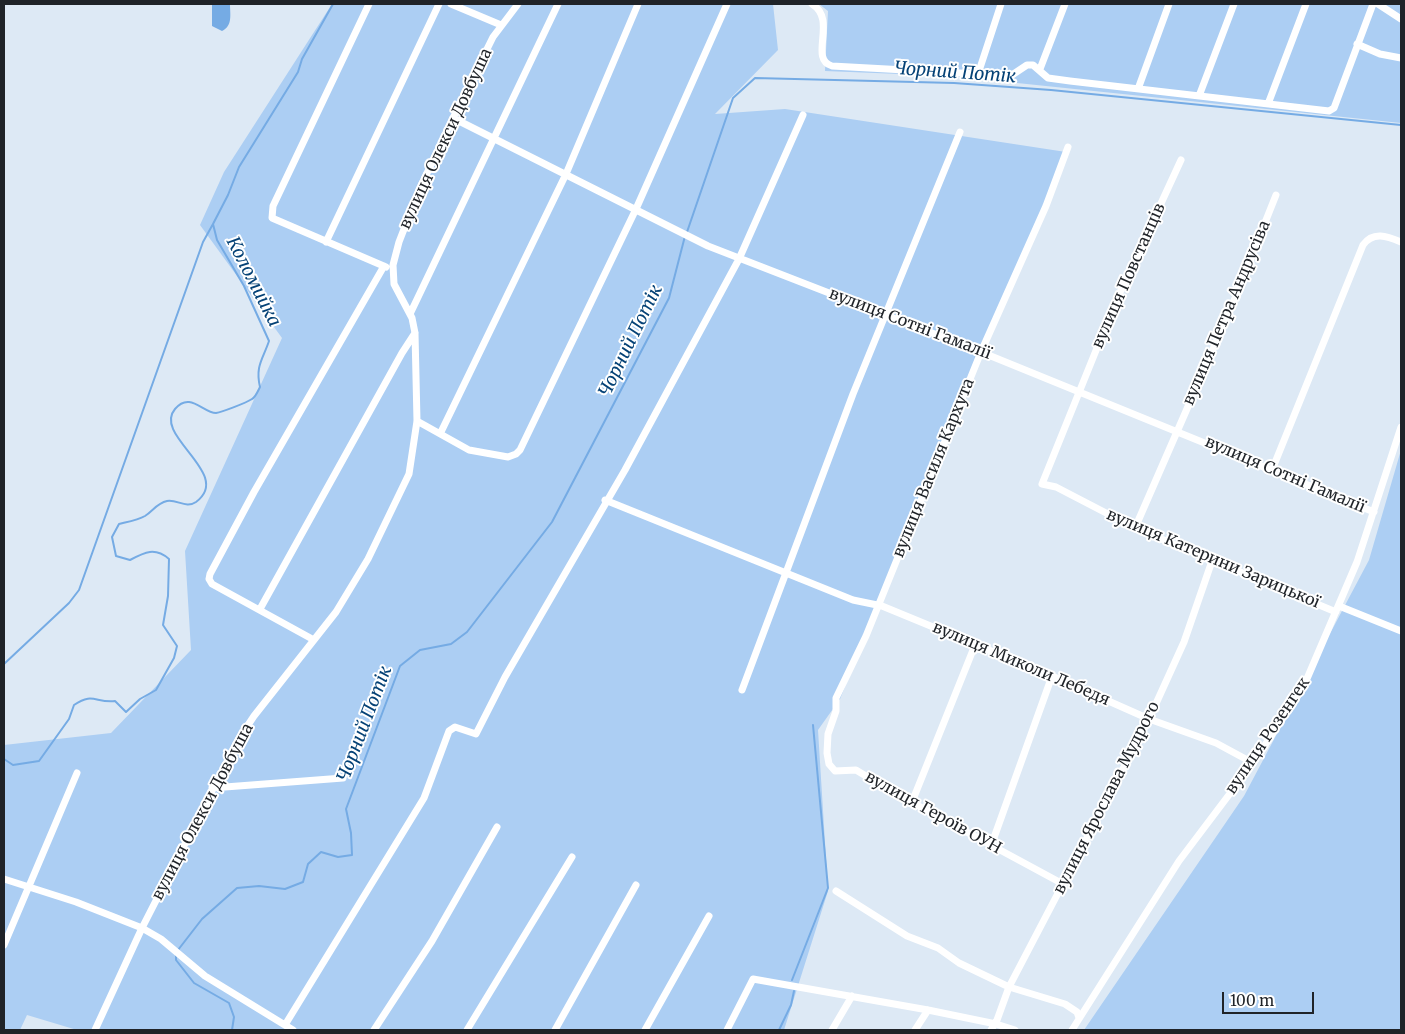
<!DOCTYPE html>
<html>
<head>
<meta charset="utf-8">
<style>
  body { margin:0 }
  #map { position:relative; width:1405px; height:1034px; overflow:hidden; background:#dde9f5; font-family:Merriweather,serif }
  canvas { display:block }
  .frame { position:absolute; inset:0; border:5px solid #1f2328; pointer-events:none }
  .scale { position:absolute; left:1222px; top:992px; width:92px; height:22px; box-sizing:border-box; border:2px solid #1f2328; border-top:0; padding-left:6px; font-size:15px; line-height:18px; white-space:nowrap; color:#1f2328; -webkit-text-stroke:4px #fff; paint-order:stroke }
</style>
</head>
<body>
<div id="map">
<canvas width="1405" height="1034"></canvas>
<div class="frame"></div>
<div class="scale">100 m</div>
</div>
<script>
const context = document.querySelector('canvas').getContext('2d');
context.lineJoin = 'round';
function paint(path, color) { context.fillStyle = color; context.fill(path, 'evenodd'); }
function trace(path, color, width, dash) { context.strokeStyle = color; context.lineWidth = width; context.lineCap = dash ? 'butt' : 'round'; context.setLineDash(dash || []); context.stroke(path); }
function write(font, color, halo, rows, align = 'center') {
  context.font = font + ' Merriweather,serif'; context.lineWidth = 4; context.setLineDash([]); context.textBaseline = 'middle'; context.strokeStyle = halo; context.fillStyle = color; for (const [text, x, y, turn = 0] of rows) {
    context.save(); context.translate(x, y); context.rotate((+turn || 0) * Math.PI / 180); context.textAlign = isNaN(turn) ? turn : align; if (halo) context.strokeText(text, 0, 0); context.fillText(text, 0, 0); context.restore();
  }
}
const green = new Path2D(`
  M332 4H773L778 50 715 114 785 109 1066 152 840 699 818 730 828 891 784 1030H77L27 1015 20 1030H4V745L111 733 191 650 185 551 282 338 200 225 224 172Z
  M819 4H1401V123L950 76 825 71 828 11Z
  M1401 450V1030H1084L1244 796 1369 560Z`);
const water = new Path2D(`
  M212 4H230C230 14 233 26 222 31L212 26Z`);
const stream = new Path2D(`
  M687 232 733 98 755 78 954 83 1051 90 1401 125
  M4 664 69 603 79 590 203 242 213 224
  M4 759 13 765 39 761 69 719 74 705C93 692 95 703 115 701L126 712 140 699 156 690 174 658 177 646 163 625 168 596 169 559C155 547 145 552 130 560L116 556 112 537 119 524C127 522 138 520 145 516 153 511 157 503 167 501 177 499 186 509 196 502 234 474 152 436 175 409 190 391 203 413 216 413 222 412 246 403 252 399 255 398 258 391 260 387 255 366 263 359 269 341L244 286 217 240 213 224 228 195 239 167 298 72 302 59 333 4
  M178 950 202 919 237 888 259 886 285 889 303 882 308 864 321 852 338 857 352 855 351 833 346 809 400 666 420 650 451 644 467 632 552 522 669 298 685 236
  M176 954V960L194 983 229 1003 234 1017 232 1030
  M792 980 828 888 813 725
  M779 1030 791 1005 794 991`);
const street = new Path2D(`
  M369 4 273 206 272 218 386 267
  M451 4 501 25
  M812 4C838 20 808 59 832 66L978 74 1009 77 1027 65H1033L1048 78 1070 81 1329 111 1334 108 1373 4
  M1378 4 1401 19
  M1357 44 1380 54 1401 58
  M1040 69 1065 4
  M978 74 1001 4
  M1138 89 1169 4
  M1199 96 1234 4
  M1268 104 1306 4
  M453 118 708 246 981 352 1374 512
  M1181 160 1116 301 1042 484 1056 487 1135 528 1336 612
  M326 242 439 4
  M410 314 558 4
  M417 421 469 450 508 457 516 454 520 450 636 209 727 4
  M441 432 566 174 638 4
  M1272 470 1363 245C1373 231 1387 236 1401 242
  M605 500 853 600 882 606 1052 676 1149 719 1216 743 1253 763
  M1135 528 1231 308 1276 195
  M1339 606 1401 631
  M260 609 402 353 415 333
  M314 640 212 584 209 579 210 574 254 492 384 266
  M742 690 853 394 960 132
  M212 788 343 778
  M912 802 975 645
  M991 846 1052 676
  M4 879 76 902 142 928 161 939 205 976 293 1030
  M1063 884 889 790 856 770 835 771 829 764 827 753 828 734 836 711V698L866 636 981 352 1046 206 1068 147
  M836 891 907 936 938 948 959 963 1009 987 1065 1004 1077 1012 1079 1018
  M4 945 77 773
  M285 1025 424 798 449 731 455 727 476 734 505 677 625 470 739 259 803 115
  M95 1030 142 928 238 740 254 716 336 612 368 559 409 474 417 421 415 333 412 318 394 284 393 265 399 242 420 188 453 118 493 37 518 4
  M374 1030 432 941 497 827
  M467 1030 572 857
  M555 1030 636 885
  M645 1030 709 916
  M727 1030 753 979 928 1010 996 1024 1015 1030
  M832 1030 852 996
  M915 1030 928 1010
  M991 1030 997 1020 1009 987 1149 719 1184 642 1212 561
  M1072 1030 1179 861 1253 763 1303 688 1357 562 1401 427`);
const streetNames = [
  ["вулиця Олекси Довбуша",446,139,-65],
  ["вулиця Повстанців",1129,276,-66],
  ["вулиця Петра Андрусіва",1227,313,-67],
  ["вулиця Сотні Гамалії",910,324,21],
  ["вулиця Василя Кархута",934,468,-68],
  ["вулиця Сотні Гамалії",1285,475,23],
  ["вулиця Катерини Зарицької",1213,559,23],
  ["вулиця Миколи Лебедя",1021,664,23],
  ["вулиця Розенгек",1268,736,-56],
  ["вулиця Ярослава Мудрого",1107,798,-63],
  ["вулиця Олекси Довбуша",203,812,-62],
  ["вулиця Героїв ОУН",933,813,29]
];
const waterNames = [
  ["Чорний Потік",955,73,4],
  ["Коломийка",253,282,63],
  ["Чорний Потік",631,341,-64],
  ["Чорний Потік",365,724,-69]
];
paint(green, '#accef3');
paint(water, '#75abe4');
trace(stream, '#75abe4', 2);
trace(street, '#fff', 7);
write('16px', '#1f2328', '#fff', streetNames);
write('italic 18px', '#054276', '#fff', waterNames);
</script>
</body>
</html>
